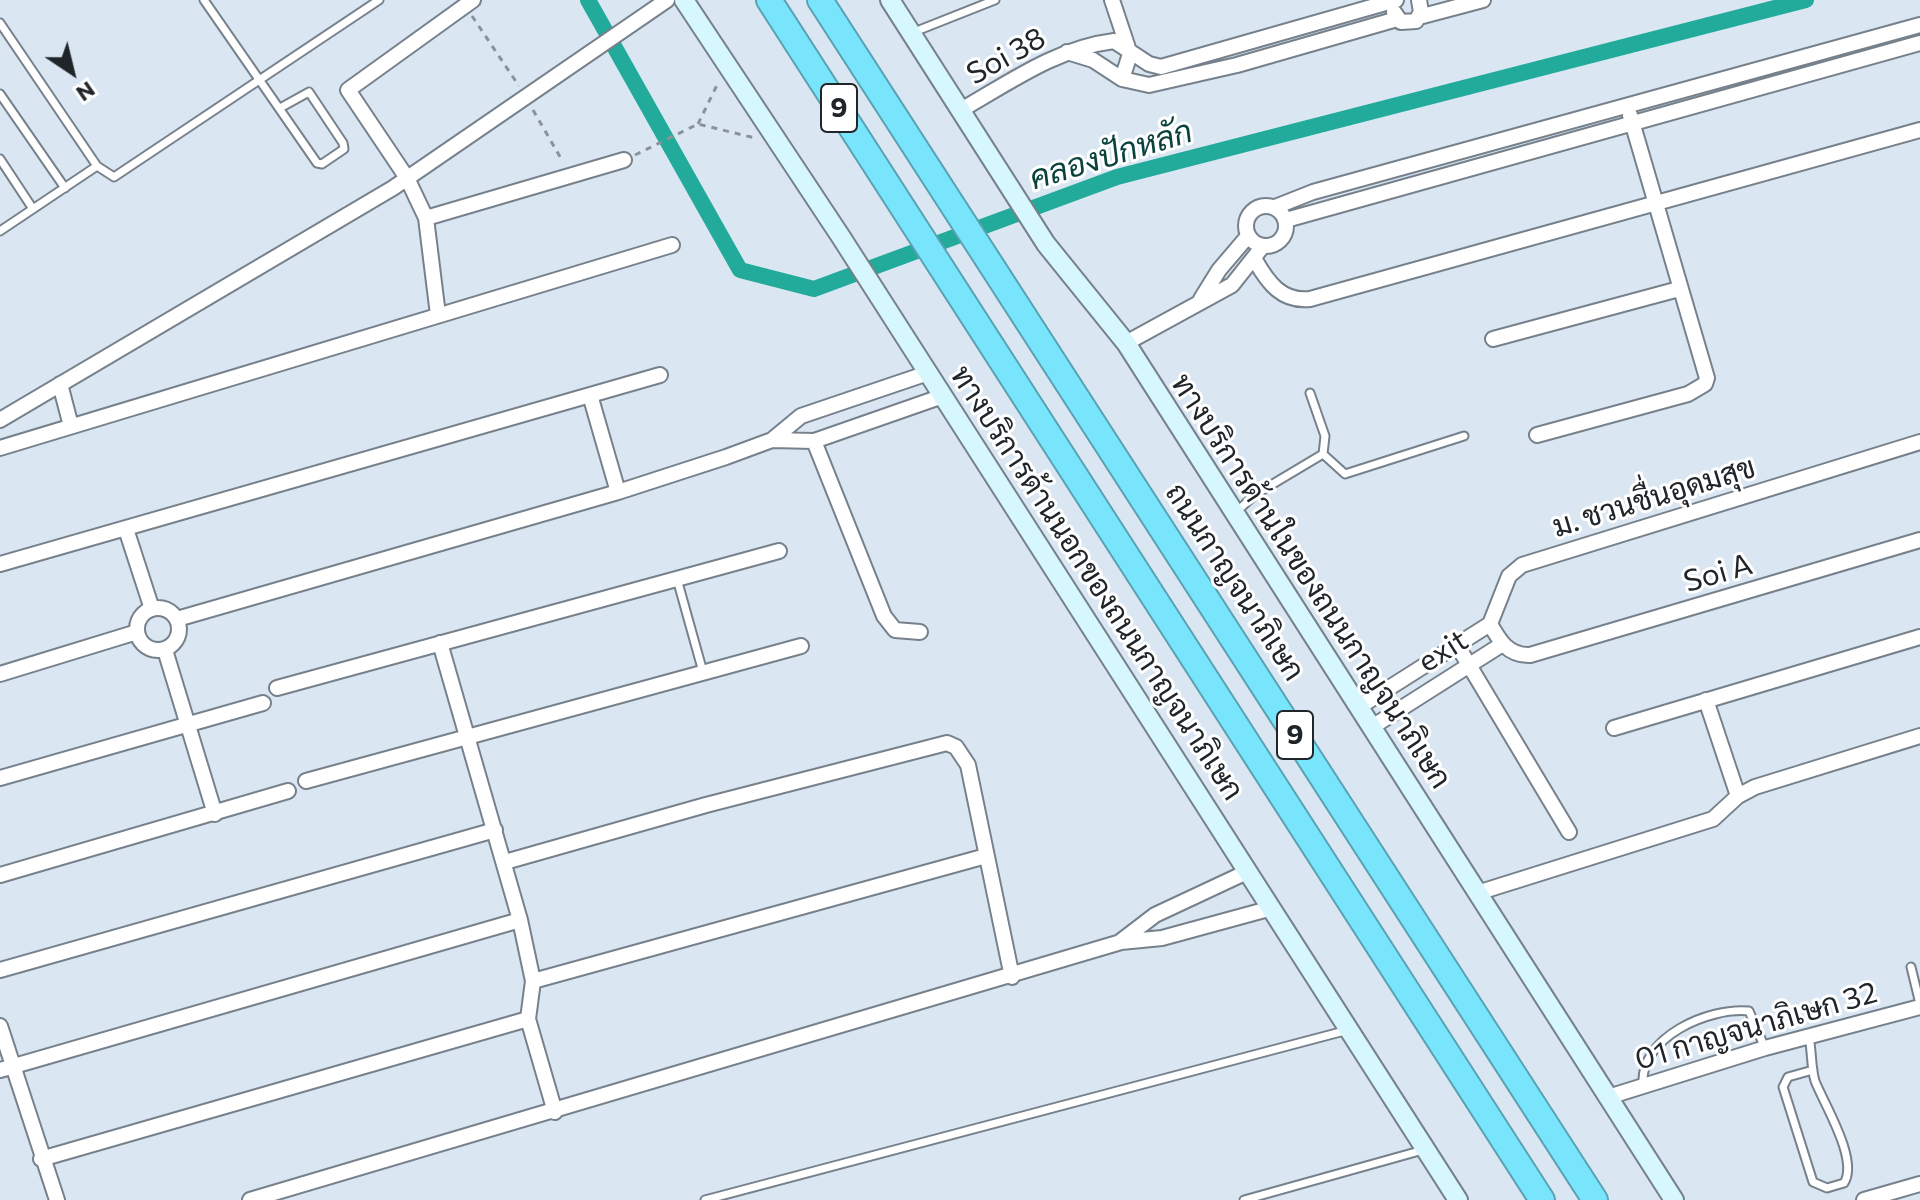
<!DOCTYPE html>
<html>
<head>
<meta charset="utf-8">
<style>
  body { margin:0 }
  #map { position:relative; width:1920px; height:1200px; overflow:hidden; background:#dae7f2; font-family:Commissioner,sans-serif }
  canvas { display:block }
  .north { position:absolute; left:32px; top:32px; width:80px; height:80px; -webkit-text-stroke:6px #fff; paint-order:stroke; rotate:145deg; font-size:22px; font-weight:700; line-height:32px; text-align:center; color:#202529 }
  .north::after { content:''; display:block; margin:auto; width:28px; height:36px; background:#202529; clip-path:polygon(50% 0,100% 100%,50% 72%,0 100%) }
</style>
</head>
<body>
<div id="map">
<canvas width="1920" height="1200"></canvas>
<div class="north">N</div>
</div>
<script>
const context = document.querySelector('canvas').getContext('2d');
context.lineJoin = 'round';
function trace(path, color, width, dash) { context.strokeStyle = color; context.lineWidth = width; context.lineCap = dash ? 'butt' : 'round'; context.setLineDash(dash || []); context.stroke(path); }
function write(font, color, halo, rows, align = 'center') {
  context.font = font + ' Commissioner,Sarabun,sans-serif'; context.lineWidth = 6; context.setLineDash([]); context.textBaseline = 'middle'; context.strokeStyle = halo; context.fillStyle = color; for (const [text, x, y, turn = 0] of rows) {
    context.save(); context.translate(x, y); context.rotate((+turn || 0) * Math.PI / 180); context.textAlign = isNaN(turn) ? turn : align; if (halo) context.strokeText(text, 0, 0); context.fillText(text, 0, 0); context.restore();
  }
}
const canal = new Path2D(`
  M588 0 740 270 814 289 1117 177 1806 0`);
const path = new Path2D(`
  M472 16 519 86
  M533 110 563 162
  M698 124 719 81
  M635 155 698 124 755 138`);
const service = new Path2D(`
  M204 0 317 163 322 164 344 149 343 143 309 92 280 108
  M0 23 97 166 114 177 379 0
  M914 32 995 0
  M0 94 65 188
  M0 159 33 209
  M0 231 97 166
  M1323 454 1345 474 1464 436
  M1236 512 1256 494 1323 454 1325 436 1310 393
  M677 579 703 672
  M1911 967 1920 1004
  M1809 1037C1812 1051 1811 1068 1815 1081 1824 1104 1859 1160 1844 1183L1827 1188 1813 1182 1783 1087 1788 1077 1813 1070
  M1643 1084C1640 1037 1709 1007 1749 1011L1765 1048
  M705 1200 1348 1030
  M1244 1200 1423 1150`);
const minor = new Path2D(`
  M1112 0 1130 54 1122 79
  M1394 12 1401 22 1416 21 1421 12 1419 0
  M1419 17 1483 0
  M1067 52 1093 60 1122 79 1149 85 1237 65 1397 19
  M961 110C1010 82 1057 48 1114 41L1149 64 1161 67 1396 0
  M1246 226a20 20 0 1 1 40 0a20 20 0 1 1-40 0Z
  M1275 207 1313 192 1920 25
  M426 218 624 160
  M1286 220 1920 43
  M1255 260C1268 283 1282 302 1310 299L1920 130
  M1201 299 1219 270 1248 236
  M438 315 426 218 407 178 348 90 473 0
  M1493 339 1679 289
  M1126 343 1232 285 1263 246
  M60 384 71 426
  M590 395 618 492
  M0 420 393 188 667 0
  M1537 435 1688 394 1705 384 1707 378 1630 115
  M772 440 814 441 943 396
  M814 441 884 616 895 630 920 632
  M1920 442 1522 565 1509 576 1490 624C1499 640 1508 656 1530 655L1920 540
  M0 448 672 245
  M126 529 152 609
  M0 564 660 375
  M137 629a21 21 0 1 1 42 0a21 21 0 1 1-42 0Z
  M177 619 618 492 726 457 772 440 801 416 928 373
  M440 643 520 920 533 981 528 1019 555 1112
  M1457 645 1569 832
  M165 650 215 814
  M0 674 137 632
  M277 688 779 551
  M1706 700 1738 796
  M1359 707 1490 624
  M1372 727 1501 645
  M1614 728 1920 637
  M0 778 263 703
  M306 781 801 646
  M505 862 706 805 947 743 956 747 968 765 1012 977
  M0 875 288 791
  M1477 893 1713 819 1738 796 1755 787 1920 736
  M1121 941 1155 915 1249 871
  M0 970 495 830
  M533 981 986 856
  M0 1026 57 1200
  M0 1070 520 920
  M1608 1097 1765 1048 1920 1007
  M41 1159 528 1019
  M250 1200 1121 942 1162 938 1272 908
  M1864 1200 1920 1184`);
const secondary = new Path2D(`
  M684 0 841 237 1458 1200
  M890 0 1046 244 1126 343 1674 1200`);
const motorway = new Path2D(`
  M769 0 1542 1200
  M820 0 1595 1200`);
const shields = [
  [839,108,36],
  [1295,735,36]
];
const shieldNames = [
  ["9",839,108],
  ["9",1295,735]
];
const streetNames = [
  ["Soi 38",1006,56,-29],
  ["ม. ชวนชื่นอุดมสุข",1654,497,-17],
  ["Soi A",1718,573,-16],
  ["ทางบริการด้านในของถนนกาญจนาภิเษก",1311,581,57],
  ["ถนนกาญจนาภิเษก",1235,582,57],
  ["ทางบริการด้านนอกของถนนกาญจนาภิเษก",1097,583,57],
  ["exit",1443,651,-32],
  ["01 กาญจนาภิเษก 32",1756,1026,-16]
];
const waterNames = [
  ["คลองปักหลัก",1111,155,-17]
];
trace(canal, '#22aa9b', 16);
trace(service, '#76818b', 11);
trace(minor, '#76818b', 18);
trace(secondary, '#76818b', 22);
trace(motorway, '#59a2b3', 28);
trace(path, '#8a939b', 3, [6, 6]);
trace(service, '#fff', 7);
trace(minor, '#fff', 14);
trace(secondary, '#d6f7fe', 18);
trace(motorway, '#78e5fd', 24);
for (const [x, y, w] of shields) { const box = new Path2D(); box.roundRect(x - w / 2, y - 24, w, 48, 6); context.fillStyle = '#fff'; context.fill(box); trace(box, '#202529', 2); }
write('bold 28px', '#202529', null, shieldNames);
write('30px', '#202529', '#fff', streetNames);
write('italic 32px', '#09423b', '#fff', waterNames);
</script>
</body>
</html>
